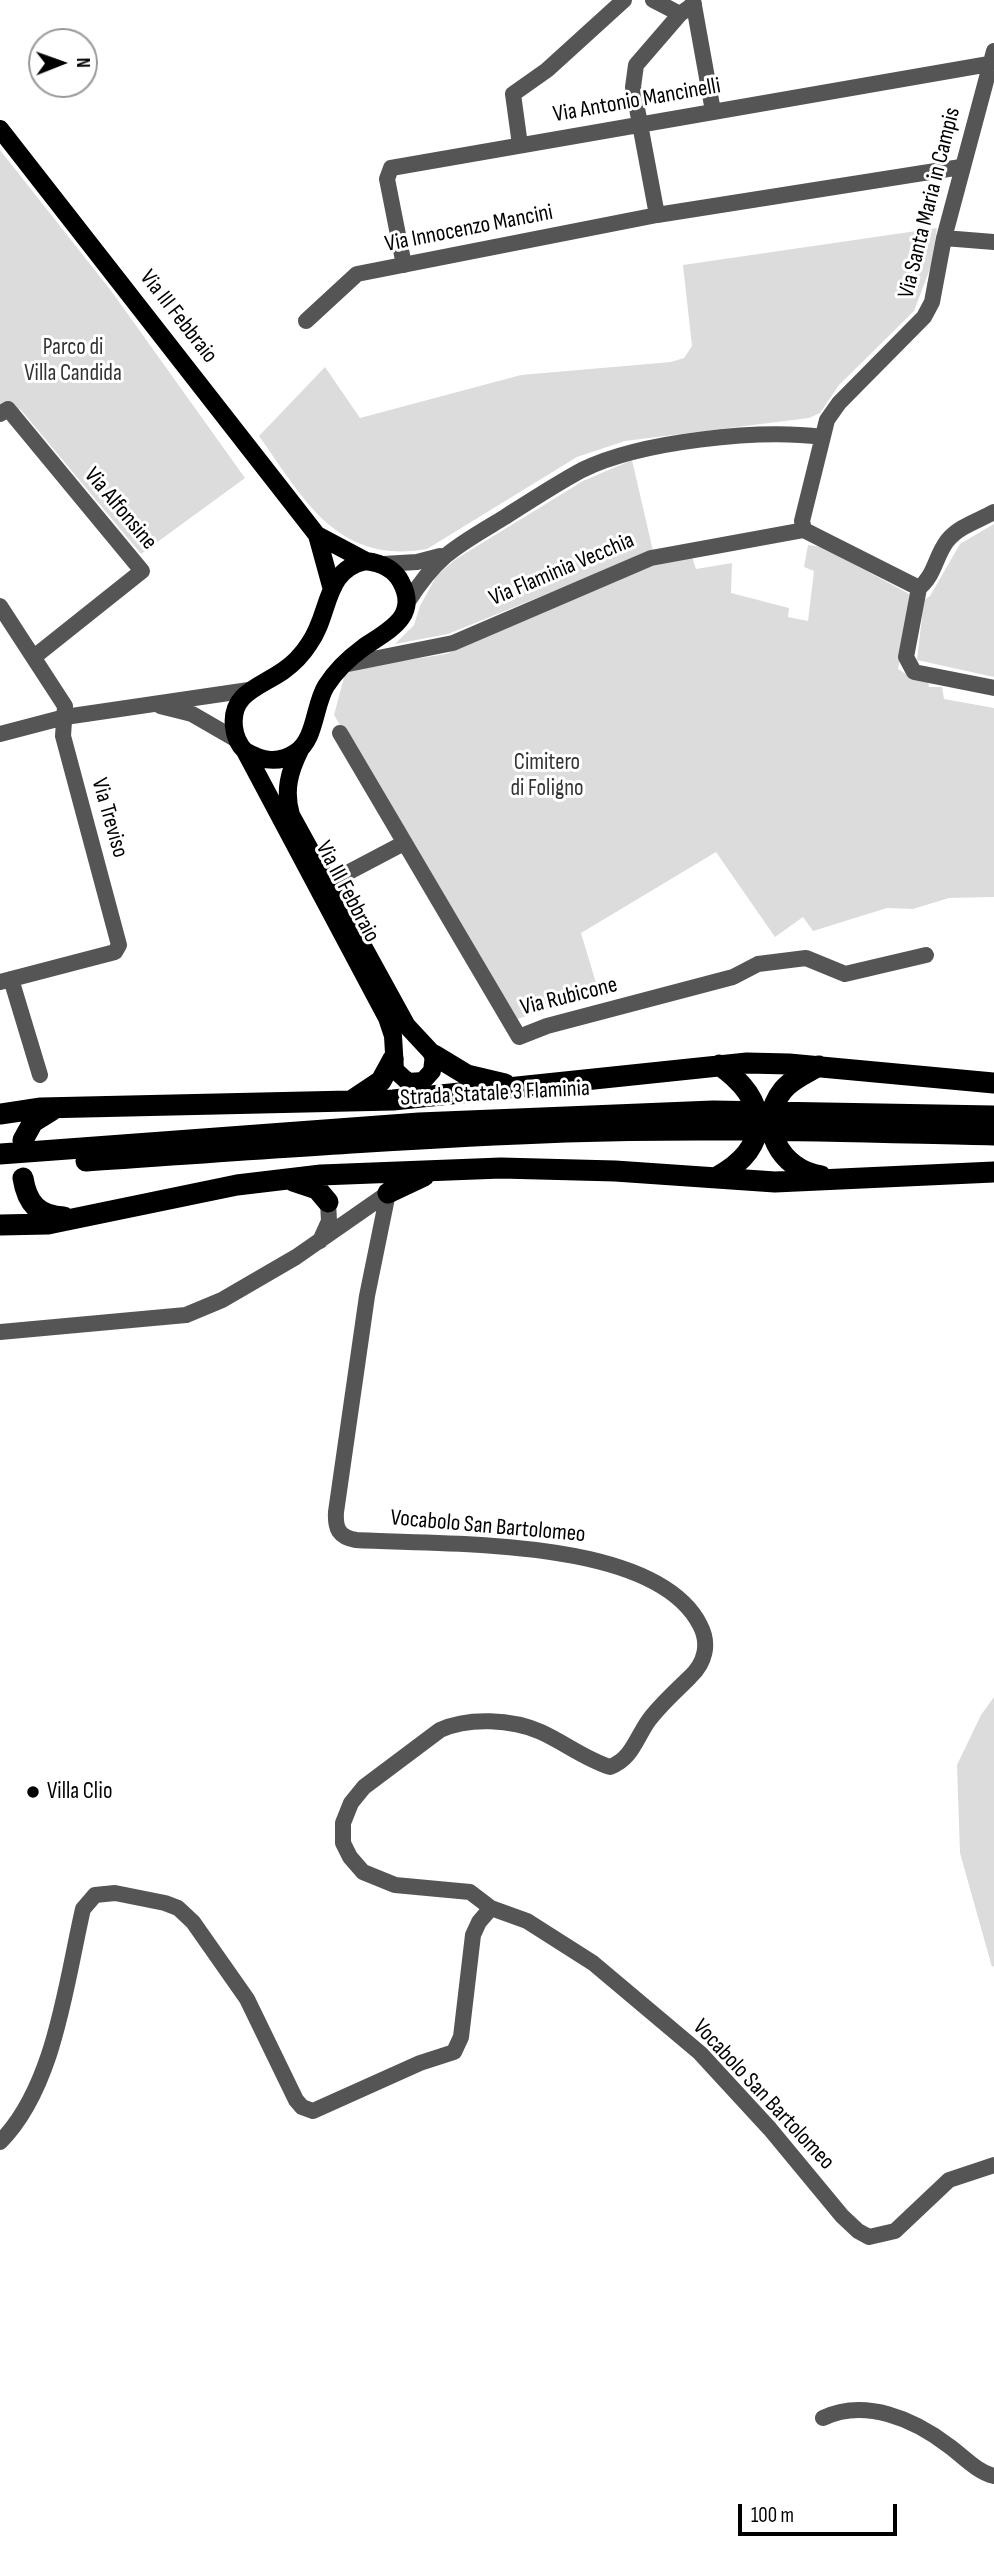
<!DOCTYPE html>
<html>
<head>
<meta charset="utf-8">
<style>
  body { margin:0 }
  #map { position:relative; width:994px; height:2564px; overflow:hidden; background:#fff; font-family:"Sofia Sans Condensed",sans-serif }
  canvas { display:block }
  .north { position:absolute; left:28px; top:28px; width:70px; height:70px; box-sizing:border-box; background:#fff; border:2px solid #999; border-radius:50%; rotate:89deg; font-size:19px; font-weight:700; line-height:28px; text-align:center; color:#000 }
  .north::after { content:''; display:block; margin:auto; width:24px; height:32px; background:#000; clip-path:polygon(50% 0,100% 100%,50% 72%,0 100%) }
  .scale { position:absolute; left:738px; top:2504px; width:159px; height:32px; box-sizing:border-box; border:4px solid #000; border-top:0; padding-left:9px; font-size:21px; line-height:24px; white-space:nowrap; color:#000; -webkit-text-stroke:5px #fff; paint-order:stroke }
</style>
</head>
<body>
<div id="map">
<canvas width="994" height="2564"></canvas>
<div class="north">N</div>
<div class="scale">100 m</div>
</div>
<script>
const context = document.querySelector('canvas').getContext('2d');
context.lineJoin = 'round';
function paint(path, color) { context.fillStyle = color; context.fill(path, 'evenodd'); }
function trace(path, color, width, dash) { context.strokeStyle = color; context.lineWidth = width; context.lineCap = dash ? 'butt' : 'round'; context.setLineDash(dash || []); context.stroke(path); }
function write(font, color, halo, rows, align = 'center') {
  context.font = font + ' "Sofia Sans Condensed",sans-serif'; context.lineWidth = 6; context.setLineDash([]); context.textBaseline = 'middle'; context.strokeStyle = halo; context.fillStyle = color; for (const [text, x, y, turn = 0] of rows) {
    context.save(); context.translate(x, y); context.rotate((+turn || 0) * Math.PI / 180); context.textAlign = isNaN(turn) ? turn : align; if (halo) context.strokeText(text, 0, 0); context.fillText(text, 0, 0); context.restore();
  }
}
const green = new Path2D(`
  M0 150 112 292 245 478 141 554 21 410 9 406 0 410Z
  M937 228 931 266 914 311 839 385 820 413 809 418 625 441 577 457 427 549C337 565 304 499 259 436L325 367 360 418 521 375 671 362 684 358 692 346 683 265Z
  M632 460 653 551 448 634 395 644 414 625 420 606 437 575 456 559 583 481Z
  M994 524V677L917 660 924 600 930 596 960 544Z
  M808 545 822 547 913 596 898 669 912 678 928 679 929 687H942L944 699 994 708V897L949 898 913 909 887 908 813 931 803 917 775 937 716 852 581 933 599 993 514 1020 334 715 346 670 446 654 667 559 691 554 696 569 732 563 731 593 789 608 788 617 808 621 814 571 804 567Z
  M994 1697V1966L992 1967 960 1853 957 1765 981 1715Z`);
const minor = new Path2D(`
  M653 0 680 14
  M693 0 713 111
  M994 51 944 238 932 302 924 317 839 403 827 420 802 521 804 530 919 588 906 657 914 672 994 688
  M520 145 513 94 547 70 624 0
  M657 215 633 87 636 65 680 14 694 4
  M944 238 994 242
  M404 265 387 179 391 168 989 64
  M306 321 357 274 657 215 961 167
  M0 414 8 409 142 571 34 657
  M383 564 417 562 440 556
  M919 588C935 575 935 557 947 541 959 526 978 521 994 512
  M407 603C438 554 457 546 505 517 530 501 556 484 582 470 641 441 758 429 822 437
  M0 606 65 706 63 736 119 945 115 952 0 982
  M343 665 453 643 651 558 804 530
  M160 706 192 714 237 740
  M340 733 519 1037 547 1026 733 977 758 964 806 958 845 974 926 955
  M0 734 65 717 249 690
  M330 882 404 843
  M11 979 40 1075
  M388 1193 367 1296 336 1512C335 1529 339 1537 356 1540 444 1545 655 1536 700 1625 710 1644 705 1663 690 1677 676 1691 661 1704 649 1720 636 1738 632 1759 610 1767 585 1759 565 1743 541 1732 512 1719 468 1717 440 1730L364 1787 351 1803 343 1823V1843L350 1857 363 1872 395 1885 470 1892 491 1908 527 1921 593 1963 700 2053 770 2129 842 2216 858 2231 869 2237 895 2231 949 2180 994 2165
  M320 1241 329 1221 328 1202
  M0 1332 186 1315 222 1300 296 1257 388 1193
  M0 2142C55 2087 66 1982 83 1909L95 1895 115 1893 165 1903 178 1908 193 1922 247 1999 296 2100 302 2107 313 2111 420 2063 454 2052 461 2037 473 1935 479 1922 491 1908
  M823 2418C865 2398 914 2419 949 2446 963 2456 977 2472 994 2476`);
const major = new Path2D(`
  M0 129 317 535 331 586
  M317 535 366 561
  M366 561C381 563 394 568 401 582 420 617 387 631 364 647 349 658 336 670 326 686 314 705 316 740 295 753 278 764 262 761 245 751 238 744 235 737 234 727 230 693 260 687 283 671 293 664 302 655 309 644 331 614 323 570 366 561Z
  M245 751 387 1018 393 1036 395 1070 408 1082 423 1081 432 1071 434 1055 407 1026 291 815C284 791 289 772 300 750`);
const highway = new Path2D(`
  M434 1055 467 1075 505 1084
  M819 1066C807 1073 792 1079 783 1090 755 1125 781 1170 821 1176
  M354 1099 381 1081 393 1059
  M0 1114 41 1108 393 1100 747 1063 789 1064 994 1083
  M23 1140 33 1122 54 1109
  M0 1154 419 1123 713 1111 994 1116
  M86 1161C246 1150 406 1138 566 1132 709 1127 851 1132 994 1135
  M717 1177C773 1146 769 1100 719 1065
  M23 1178C27 1203 38 1216 64 1217
  M293 1181 317 1189 328 1202
  M388 1193 424 1176
  M0 1225 48 1224 237 1185 321 1175 501 1168 615 1171 775 1182 994 1172`);
const markers = [
  [33,1792,7,"#000"]
];
const streetNames = [
  ["Via Antonio Mancinelli",637,101,-10],
  ["Via Santa Maria in Campis",930,203,-76],
  ["Via Innocenzo Mancini",469,229,-11],
  ["Via III Febbraio",178,317,52],
  ["Via Alfonsine",120,509,50],
  ["Via Flaminia Vecchia",562,570,-23],
  ["Via Treviso",109,818,74],
  ["Via III Febbraio",347,892,62],
  ["Via Rubicone",569,997,-14],
  ["Strada Statale 3 Flaminia",495,1094,-3],
  ["Vocabolo San Bartolomeo",488,1527,5],
  ["Vocabolo San Bartolomeo",763,2095,47]
];
const parkNames = [
  ["Parco di",73,348],
  ["Villa Candida",73,374],
  ["Cimitero",547,763],
  ["di Foligno",547,789]
];
const poiNames = [
  ["Villa Clio",47,1792]
];
paint(green, '#dcdcdc');
trace(minor, '#555', 16);
trace(major, '#000', 18);
trace(highway, '#000', 21);
for (const [x, y, r, color] of markers) { const dot = new Path2D(); dot.arc(x, y, r, 0, 2 * Math.PI); context.fillStyle = color; context.fill(dot); trace(dot, '#fff', 2.5); }
write('23px', '#000', '#fff', streetNames);
write('23px', '#333', '#fff', parkNames);
write('23px', '#000', '#fff', poiNames, 'left');
</script>
</body>
</html>
